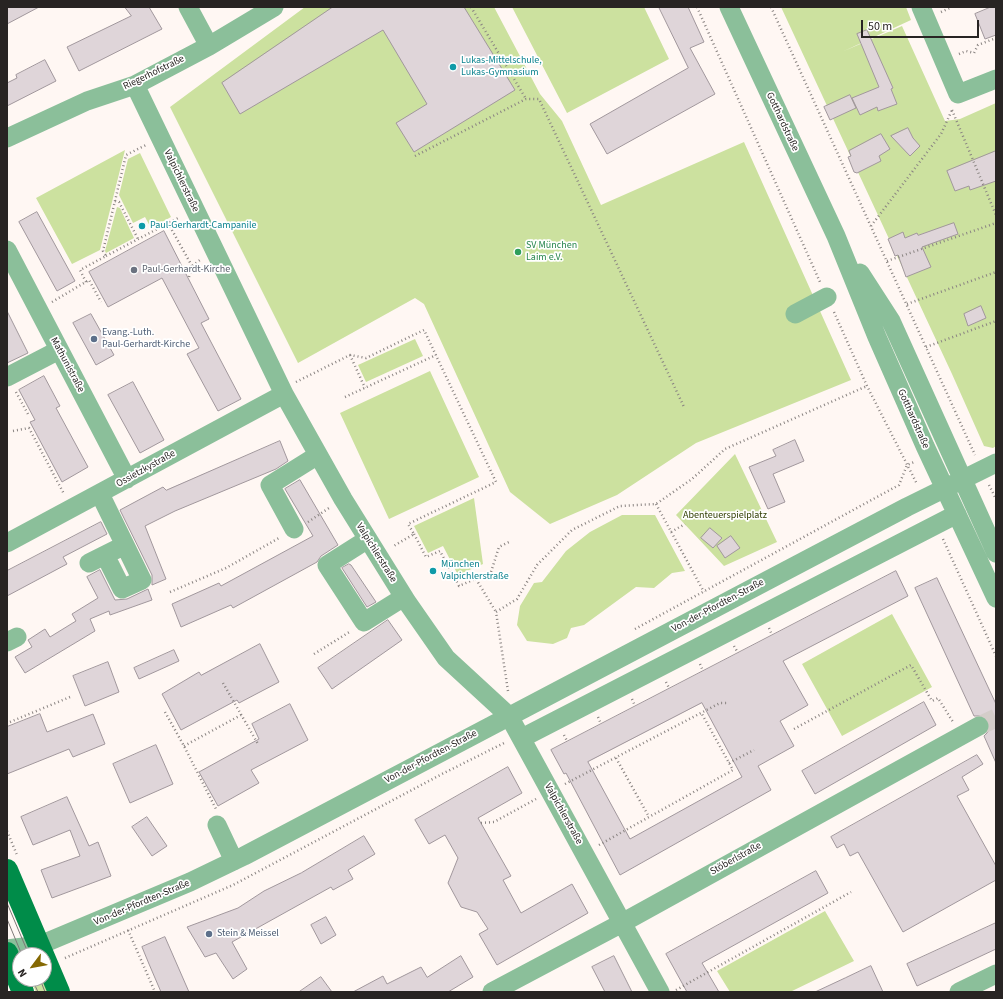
<!DOCTYPE html>
<html>
<head>
<meta charset="utf-8">
<style>
  body { margin:0 }
  #map { position:relative; width:1003px; height:999px; overflow:hidden; background:#fff7f3; font-family:"Source Sans 3",sans-serif }
  canvas { display:block }
  .frame { position:absolute; inset:0; border:8px solid #282423; pointer-events:none }
  .north { position:absolute; left:12px; top:947px; width:40px; height:40px; box-sizing:border-box; background:#fff; border:1px solid #a9a7a7; border-radius:50%; rotate:238deg; font-size:11px; font-weight:700; line-height:16px; text-align:center; color:#282423 }
  .north::after { content:''; display:block; margin:auto; width:14px; height:18px; background:#856903; clip-path:polygon(50% 0,100% 100%,50% 72%,0 100%) }
  .scale { position:absolute; left:861px; top:20px; width:118px; height:18px; box-sizing:border-box; border:2px solid #282423; border-top:0; padding-left:5px; font-size:12px; line-height:14px; white-space:nowrap; color:#282423; -webkit-text-stroke:3px #fff; paint-order:stroke }
</style>
</head>
<body>
<div id="map">
<canvas width="1003" height="999"></canvas>
<div class="frame"></div>
<div class="north">N</div>
<div class="scale">50 m</div>
</div>
<script>
const context = document.querySelector('canvas').getContext('2d');
context.lineJoin = 'round';
function paint(path, color) { context.fillStyle = color; context.fill(path, 'evenodd'); }
function trace(path, color, width, dash) { context.strokeStyle = color; context.lineWidth = width; context.lineCap = dash ? 'butt' : 'round'; context.setLineDash(dash || []); context.stroke(path); }
function write(font, color, halo, rows, align = 'center') {
  context.font = font + ' "Source Sans 3",sans-serif'; context.lineWidth = 3.5; context.setLineDash([]); context.textBaseline = 'middle'; context.strokeStyle = halo; context.fillStyle = color; for (const [text, x, y, turn = 0] of rows) {
    context.save(); context.translate(x, y); context.rotate((+turn || 0) * Math.PI / 180); context.textAlign = isNaN(turn) ? turn : align; if (halo) context.strokeText(text, 0, 0); context.fillText(text, 0, 0); context.restore();
  }
}
const green = new Path2D(`
  M305 7H494L540 94 562 121 601 205 744 142 851 380 696 443 617 495 550 524 510 492 424 304 415 298 298 363 170 107Z
  M512 7H644L669 59 567 113Z
  M781 7H906L911 20 844 51 902 26 945 121 960 119 996 103V446L993 448 984 446 952 374Z
  M125 150 100 250 72 264 36 198Z
  M140 153 171 217 151 228 145 217 133 223 119 195 128 159Z
  M117 207 120 208 134 238 106 253 105 251Z
  M415 339 423 356 366 382 358 365Z
  M430 371 479 477 389 519 340 413Z
  M735 454 777 542 724 566 676 515Z
  M474 498 483 564 458 575 443 546 428 553 414 526Z
  M622 515H655L685 571 672 573 654 588 636 587 584 625 571 628 567 638 553 644 527 641 517 625 520 606 534 583 542 582 566 551 590 532Z
  M892 614 932 687 842 736 802 664Z
  M825 911 854 961 790 992H730L717 971Z
  M41 979H44L51 992H36L32 983Z`);
const building = new Path2D(`
  M7 7H39L7 24Z
  M125 7H149L162 29 79 71 67 47 131 16Z
  M333 7H464L515 90 414 152 396 123 427 104 383 30 240 114 222 83Z
  M659 7H688L704 42 690 48 715 94 607 154 590 124 688 68Z
  M991 7H996V35L985 39 975 14Z
  M867 30 893 88 891 89 897 104 878 111 877 107 860 115 852 98 879 87 857 34Z
  M45 60 56 81 7 106V83L17 78 16 75Z
  M850 95 856 108 830 120 824 107Z
  M908 128 913 138 920 146 910 156 891 136Z
  M881 134 890 149 879 156 881 161 857 173 854 172 848 157 851 156 849 151Z
  M996 151V181L970 190 969 186 955 191 947 171Z
  M37 212 75 281 57 291 19 222Z
  M954 223 958 234 922 247 931 267 906 277 898 255 895 256 888 239 903 232 905 238 917 233 918 235Z
  M164 231 209 319 201 323 241 399 218 411 187 354 199 348 162 278 108 307 89 272Z
  M981 306 986 318 968 326 964 314Z
  M7 311 28 353 7 363Z
  M91 314 114 355 96 365 73 323Z
  M44 376 60 406 56 408 88 467 62 482 30 422 35 420 19 390Z
  M133 382 164 440 140 453 108 395Z
  M795 440 804 461 773 474 785 502 768 509 749 467 776 456 773 450Z
  M280 441 288 461 276 469 175 511 145 526 166 579 152 585V575L120 510 163 487 166 490Z
  M300 480 338 545 321 556 317 562 233 608 231 605 181 627 172 604 219 583 221 586 313 536 285 489Z
  M101 522 107 534 63 557 67 564 7 596V571Z
  M710 528 722 538 713 548 701 538Z
  M731 536 740 548 725 558 717 546Z
  M349 564 351 565 376 602 367 607 342 568Z
  M100 570 115 600 127 599 148 589 152 600 110 615 109 611 90 619 95 631 25 673 15 657 32 647 28 640 45 629 50 637 76 621 72 614 98 598 87 577Z
  M896 571 908 596 783 661 808 705 780 721 794 746 758 766 771 790 620 875 566 773 564 774 551 750ZM702 703 742 777 630 839 588 762Z
  M937 578 996 704V763L984 736 989 731V721L984 716H974L915 588Z
  M388 620 402 640 332 689 318 668Z
  M260 644 279 682 239 703 237 700 181 730 162 694 199 672 201 675Z
  M174 650 179 661 139 679 134 668Z
  M108 662 119 692 85 706 73 676Z
  M924 702 936 725 815 794 802 771Z
  M290 704 308 740 251 770 259 783 218 806 199 772 259 739 252 724Z
  M40 714 47 732 93 714 105 744 73 757 69 749 7 774V727Z
  M156 745 173 784 130 803 113 764Z
  M977 755 983 764 962 777 969 790 957 796 996 866V880L903 932 858 852 850 856 844 844 837 848 831 837Z
  M508 767 522 793 478 818 511 876 503 880 521 913 572 884 588 913 497 965 479 934 488 929 477 912 461 907 448 883 458 858 445 835 429 844 415 820Z
  M67 797 89 846 98 842 111 876 52 898 41 870 80 856 70 830 33 845 21 817Z
  M147 817 167 846 152 856 132 827Z
  M364 836 375 854 348 870 353 879 333 890 331 887 232 942 247 969 233 979 216 953 205 957 187 927 238 908 264 891 301 873Z
  M816 871 828 893 702 963 719 992H687L666 954Z
  M326 917 336 935 321 944 311 925Z
  M996 923V949L917 986 907 964Z
  M165 937 189 992H161L149 964 142 947Z
  M461 956 473 977 448 992H353L383 976 387 984 421 967 427 977Z
  M614 956 632 992H605L592 967Z
  M871 966 883 992H815L845 978Z
  M321 977 332 992H299Z`);
const minorTunnel = new Path2D(`
  M979 726 996 718`);
const path = new Path2D(`
  M471 7 526 99
  M697 7 820 282
  M771 7 975 455
  M941 12 952 7
  M959 54 966 51 974 53 978 45 996 38
  M952 110 996 215
  M415 156 526 99H539L684 407
  M115 201 119 202 138 239
  M168 223 192 266
  M871 226 941 134 952 110
  M106 256 180 217
  M887 261 996 223
  M189 277 192 266 200 260
  M86 282 80 270 106 256 103 251 126 155 146 145
  M52 302 89 280 101 302
  M907 304 996 272
  M834 312 867 386 917 484
  M926 347 996 321
  M350 355 365 388
  M296 382 350 355 366 358 424 330 496 482 408 524 414 534 392 547
  M16 392 29 416
  M345 397 436 355
  M13 431 29 428 64 494
  M989 485 996 499
  M656 504 704 592
  M308 522 329 508
  M671 532 685 524
  M414 534 426 557 440 551 459 586 491 572 499 547 511 541
  M943 539 996 656
  M476 579 496 612
  M170 592 226 568 279 538
  M769 628 772 635
  M635 629 899 485 907 465 914 462
  M734 646 738 653
  M314 654 351 631
  M700 664 703 671
  M666 682 669 688
  M223 683 258 744
  M508 691 496 612 517 599 537 565 572 530 620 506 656 504 692 479 725 449 867 386
  M632 699 635 706
  M165 712 184 746 216 809
  M598 717 601 724
  M10 722 70 697
  M794 729 911 665 932 701 938 698 953 722
  M564 735 567 741
  M184 746 241 715
  M616 758 649 817
  M729 763 754 750
  M565 784 720 703H729
  M481 823 494 822 536 799
  M7 831 17 855
  M599 845 733 770 702 714
  M128 930 155 992
  M65 958 233 885 442 774 506 742
  M676 990 851 892`);
const minor = new Path2D(`
  M188 7 209 46
  M729 7 836 236 877 337 925 446 996 598
  M921 7 958 94 996 79
  M135 85 284 394 343 499 407 602 446 658 509 716 660 992
  M7 138 87 101 135 85 209 46 274 7
  M7 250 127 479
  M860 273 891 321 996 553
  M795 314 827 297
  M7 377 59 350
  M100 494 142 580 122 589 105 555 125 545
  M294 529 270 485 318 455
  M368 539 327 565 364 622 404 597
  M7 543 284 394
  M89 563 105 555
  M7 642 17 637
  M522 738 957 514
  M217 825 234 861
  M7 949 40 945 190 882 244 856 907 507 996 463
  M492 992 622 923 979 726
  M959 992 996 974`);
const major = new Path2D(`
  M7 870 59 992
  M7 953 23 992`);
const tram = new Path2D(`
  M7 903 29 955
  M7 919 22 955
  M32 979 38 992
  M40 979 45 992`);
const markers = [
  [453,67,4,"#0f9aa8"],
  [142,226,4,"#0f9aa8"],
  [518,252,4,"#2e9e5b"],
  [134,270,4,"#6b7280"],
  [94,339,4,"#5c6f8a"],
  [433,571,4,"#0f9aa8"],
  [209,934,4,"#5c6f8a"]
];
const cultureNames = [
  ["Lukas-Mittelschule,",461,61],
  ["Lukas-Gymnasium",461,73],
  ["Paul-Gerhardt-Campanile",150,226],
  ["München",441,565],
  ["Valpichlerstraße",441,577]
];
const streetNames = [
  ["Riegerhofstraße",154,73,-26],
  ["Gotthardstraße",782,122,65],
  ["Valpichlerstraße",181,181,64],
  ["Mathunistraße",67,365,62],
  ["Gotthardstraße",913,419,66],
  ["Ossietzkystraße",146,469,-29],
  ["Valpichlerstraße",376,553,58],
  ["Von-der-Pfordten-Straße",718,606,-28],
  ["Von-der-Pfordten-Straße",431,757,-28],
  ["Valpichlerstraße",563,814,61],
  ["Stöberlstraße",736,859,-29],
  ["Von-der-Pfordten-Straße",142,903,-23]
];
const leisureNames = [
  ["SV München",526,246],
  ["Laim e.V.",526,258]
];
const worshipNames = [
  ["Paul-Gerhardt-Kirche",142,270]
];
const serviceNames = [
  ["Evang.-Luth.",102,333],
  ["Paul-Gerhardt-Kirche",102,345],
  ["Stein & Meissel",217,934]
];
const parkNames = [
  ["Abenteuerspielplatz",725,516]
];
paint(green, '#cce19f');
paint(building, '#dfd5d9');
trace(building, '#a1979c', 1);
trace(minorTunnel, '#d4cdc9', 19, [19, 10]);
trace(path, '#8a8482', 2.5, [1, 3]);
trace(minor, '#8bbf9a', 19);
trace(major, '#008c49', 22);
trace(tram, '#7e7876', 1);
for (const [x, y, r, color] of markers) { const dot = new Path2D(); dot.arc(x, y, r, 0, 2 * Math.PI); context.fillStyle = color; context.fill(dot); trace(dot, '#fff', 1.5); }
write('10px', '#0d838f', '#fff', cultureNames, 'left');
write('10px', '#282423', '#fff', streetNames);
write('10px', '#27864d', '#fff', leisureNames, 'left');
write('10px', '#5b616d', '#fff', worshipNames, 'left');
write('10px', '#4e5e75', '#fff', serviceNames, 'left');
write('10px', '#2f3d00', '#fff', parkNames);
</script>
</body>
</html>
